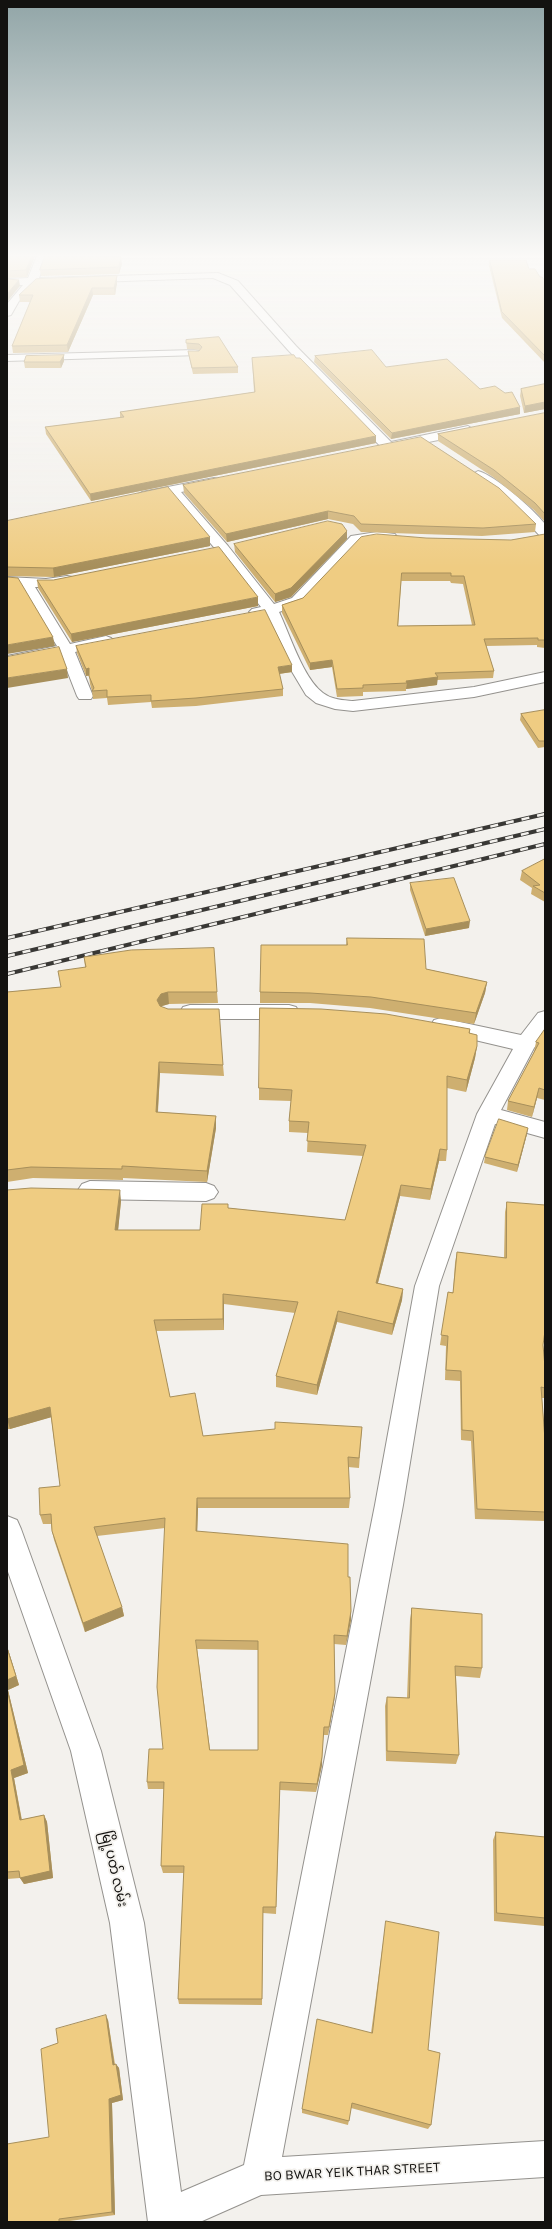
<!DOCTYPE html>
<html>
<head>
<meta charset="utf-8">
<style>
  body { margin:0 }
  #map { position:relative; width:552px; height:2229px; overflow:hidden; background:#f3f1ed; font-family:Karla,sans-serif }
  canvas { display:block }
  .frame { position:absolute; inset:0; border:8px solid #131210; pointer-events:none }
</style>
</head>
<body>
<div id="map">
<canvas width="552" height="2229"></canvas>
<div class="frame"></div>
</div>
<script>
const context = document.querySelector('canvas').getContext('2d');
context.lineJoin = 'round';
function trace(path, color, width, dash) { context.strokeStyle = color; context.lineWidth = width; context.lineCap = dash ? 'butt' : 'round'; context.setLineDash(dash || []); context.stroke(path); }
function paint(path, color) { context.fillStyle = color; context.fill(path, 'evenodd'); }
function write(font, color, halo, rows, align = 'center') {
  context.font = font + ' Karla,"Noto Sans Myanmar",sans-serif'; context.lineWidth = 3.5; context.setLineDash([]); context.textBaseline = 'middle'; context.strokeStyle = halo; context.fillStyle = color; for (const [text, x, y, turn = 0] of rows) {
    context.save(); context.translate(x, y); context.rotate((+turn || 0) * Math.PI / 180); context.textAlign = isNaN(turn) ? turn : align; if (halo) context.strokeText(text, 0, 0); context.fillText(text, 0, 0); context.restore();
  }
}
const minor = new Path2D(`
  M37 256H47L39 278 218 273 238 281 296 346 391 442 468 426 474 430 468 434 394 449H383L288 350 230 285 213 278 36 284 19 301 11 315 7 316V304L23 285H7V279L28 278Z
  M195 350 199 351 201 353 199 355 7 361V355Z
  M478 471C496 476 533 509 545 524V537L540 536 517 511 473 478 471 475Z
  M214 478 219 479 221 482 219 485 181 492 228 546 274 604 292 598 351 536 377 532 395 534 397 537 390 541 377 540 360 543 302 604 279 612C290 635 303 678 323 693 332 700 343 700 353 701L474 687 545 672V682L474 697 353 711 335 709 316 703 306 695 291 670 266 615H252L249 612 252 609 261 607 218 552 169 495 142 500 135 496 142 492Z
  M67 576 72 577 74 580 72 583 46 587H35L70 644 106 636 111 638 114 641 111 644 75 652 93 696 91 699H79L77 696 61 655 7 666V656L57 646 20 586 7 585V577L46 579Z
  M190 1005H289L296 1007 299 1012 296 1017 289 1019H190L183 1017 180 1012 183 1007Z
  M545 1011V1033L534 1048 501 1110 545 1122V1138L495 1124 439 1286 403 1505 282 2157 545 2141V2177L261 2195 200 2222H148L110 1923 71 1751 7 1569V1516L17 1520 21 1529 101 1751 144 1923 181 2192 244 2165 375 1505 415 1286 477 1114 513 1049 441 1032 434 1030 431 1025 434 1020 441 1018 521 1035 538 1013Z
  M90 1181 206 1183 214 1186 218 1192 214 1198 206 1201 90 1199 82 1196 78 1190 82 1184Z`);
const rail = new Path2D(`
  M7 938 545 814
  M7 956 545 829
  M7 974 545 844`);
const wall = new Path2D(`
  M7 256H35L27 277 7 278Z
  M45 256H103L122 264 119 274 41 276 40 270Z
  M490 260 529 269 545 281V363L502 318 489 266Z
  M117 283 115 295H93L68 352 13 353 12 346 30 302H20L19 295Z
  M219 337 238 367V373L193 374 189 357 188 351H199L200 350 187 349 186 340Z
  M64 355V361L61 368H25L24 362Z
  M315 356 386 367 480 389 520 414 391 439 314 362Z
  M252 358H296L376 436V443L91 501 46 434 45 427 120 418V412L254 392Z
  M545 384V409L524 413 520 396 521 389Z
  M545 413V522L534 510 493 477 438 441V434Z
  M183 485 536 524 535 532 482 536 361 532 353 524 328 519 227 542 184 493Z
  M7 521 210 546 54 577 7 576Z
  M545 534V648L537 647V645L486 646 494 671 493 678 437 680V685L406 689V691L363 692V696L337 697 332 667 310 670 282 613V605L303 598 426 538 511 540ZM401 581H450L451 583 463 584 472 625 398 626Z
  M347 539 291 597 275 602 235 552 234 544Z
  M37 580 258 606 72 642 38 588Z
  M76 646 292 672 279 674 283 689V696L196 706 152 708 151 702 108 705 107 698 93 699 92 691 90 684 89 676H86L77 653Z
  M545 710V747L538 748 520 720 521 714Z
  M545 859V902L531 894 532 888 520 880 522 871Z
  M410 883 469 928 425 936 410 890Z
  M347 938 426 969 487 982 485 993 474 1024 370 1008 310 1003H260V992L346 945Z
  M84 957 217 992 218 1003 169 1004 162 1006 161 1007 223 1065 224 1076 160 1073 158 1112 216 1116V1128L207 1182 123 1178V1180L33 1178 7 1182V992L61 987 85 967Z
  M470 1029V1033L477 1046 475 1058 466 1092 447 1088V1150L446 1161H439L430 1200 400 1196 378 1283 403 1289 402 1300 392 1335 337 1322 317 1395 276 1387V1376L295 1313 224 1304V1330L156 1331 170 1397 203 1436 362 1427 359 1468 348 1467 350 1498 349 1508H198L197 1531 348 1577 351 1611V1620L346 1645 334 1644 335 1693 334 1702 328 1735H323L322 1765 316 1792 280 1790 276 1914 263 1913 262 2005 179 2004 178 1999 184 1873H163L161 1866 164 1789H148L147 1782 163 1749 165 1528 97 1536 122 1607 124 1616 85 1632 54 1540 52 1531 51 1524H43L40 1515 60 1486 51 1417 10 1429H7V1190L121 1201 118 1230H200L228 1208 345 1220 363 1156 307 1152 308 1133 289 1132V1121L291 1101 259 1100V1088ZM197 1649 258 1650V1750H210Z
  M545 1029V1100L537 1098 532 1117 507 1110 508 1101 534 1052 536 1042Z
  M527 1134 517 1172 484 1163 485 1157Z
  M507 1202 543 1345 545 1367V1394L544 1398H542L545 1440V1521L475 1519 471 1441 461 1440 460 1381 445 1380 446 1346 440 1345 448 1292H453L455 1263 457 1252 504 1258 505 1212Z
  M412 1608 482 1668 480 1678 456 1676 459 1755 456 1764 386 1761 385 1706 387 1697 407 1698 410 1619Z
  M7 1646 19 1685 8 1690 28 1773 14 1778 22 1820 44 1815 47 1822 53 1878 24 1884 20 1878 7 1879Z
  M496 1832 545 1837V1926L494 1921 493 1840Z
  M386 1921 428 2050 431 2125 428 2129 351 2108 348 2125 302 2113V2109L371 2033 385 1928Z
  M108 2020 115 2064 119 2068 123 2100 112 2103 115 2215 62 2222H7L49 2137 58 2043Z`);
const shadedWall = new Path2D(`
  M32 256H35L27 277 26 270Z
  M121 257 122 264 119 274V267Z
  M117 276V283L115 295 114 288Z
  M19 280 20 286 7 302V294Z
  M92 288 93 295 68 352 67 345Z
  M64 355V361L61 368 60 362Z
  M545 402V409L524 413 525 406Z
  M520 407V414L391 439 392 433Z
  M376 436V443L91 501 90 494Z
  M328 511V519L227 542 226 534Z
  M347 531V539L291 597 275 602V594Z
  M210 537V546L54 577 53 568Z
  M258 597V606L72 642 71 634Z
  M53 637 55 646 7 654V645Z
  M332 660V667L310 670V663Z
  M292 665V672L278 674V667Z
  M89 668V675L86 676V669Z
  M67 669 68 678 7 688V678Z
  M438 677 437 685 406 689 407 683 406 681Z
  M470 921 469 928 425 936 426 929Z
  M487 982 485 993 474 1024 476 1013Z
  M168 992 169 1004 162 1006 158 1011 157 1000 161 994Z
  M477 1046 475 1058 466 1092 467 1080Z
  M159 1062 160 1073 157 1123 156 1112Z
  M539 1088 537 1098 532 1117 534 1107Z
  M216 1116V1128L207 1182V1171Z
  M528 1128 527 1134 517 1172 518 1165Z
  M440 1149 439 1161 430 1200 431 1189Z
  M401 1185 400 1196 375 1294 376 1283Z
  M120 1190 121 1201 117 1241 115 1230Z
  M403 1289 402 1300 392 1335 393 1324Z
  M223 1294 224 1304V1330L223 1319Z
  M338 1311 337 1322 317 1395V1385Z
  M50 1407 52 1417 10 1429 7 1419Z
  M197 1498 198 1508 197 1540 196 1531Z
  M122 1607 124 1616 85 1632 83 1623Z
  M351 1611V1620L346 1645 347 1636Z
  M7 1646 19 1685 8 1690 28 1773 14 1778 23 1828 20 1820 11 1770 7 1689Z
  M335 1693 334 1702 328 1735 329 1727Z
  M322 1757V1765L316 1792 317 1784Z
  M44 1815 47 1822 53 1878 24 1884 20 1878Z
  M106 2015 108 2020 115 2069 113 2065Z
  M116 2064 119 2068 123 2100 112 2103 115 2215 112 2212 109 2099Z`);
const building = new Path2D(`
  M7 256H32L26 270 7 271Z
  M45 256H100L121 257 119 267 40 270Z
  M490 260H526L529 269H535L540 277H542L545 281V356L502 312Z
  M117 276 114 288H92L67 345 12 346 33 295H19L36 279Z
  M7 279 19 280 7 294Z
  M219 337 238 367 192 368 188 351H199L202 347 199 344 186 343V340Z
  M372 350 386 367 447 359 480 389 495 386 505 393 512 392 520 407 392 433 315 356Z
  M64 355 60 362H24L26 356Z
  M294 355 296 358H300L376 436 90 494 45 427 124 417 120 412 255 392 252 358Z
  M545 384V402L525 406 521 389Z
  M545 413V514L535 503 494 470 438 434Z
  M421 437 499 488 536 524 483 528 361 524 354 516 328 511 226 534 183 485Z
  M168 487 210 537 53 568 7 567V521Z
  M328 521 342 524 347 531 291 588 275 594 234 544Z
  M377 534 426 538 511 540 545 534V640H538V638L484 639 494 671 435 673 438 677 406 681 407 683 363 685V688L337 689 332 660 310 663 282 605 303 598 361 537ZM402 573H451V576H464L475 625 398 626Z
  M219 547 258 597 71 634 37 580H53Z
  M7 577 18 578 53 637 7 645Z
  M265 610 292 665 278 667 283 689 196 698 151 701V695L107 697V690L92 691 94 688 89 676V668L86 669 76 646Z
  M59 647 67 669 7 678V657Z
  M545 710V741H539L521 714Z
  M545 859V893L533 886 540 885 522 871Z
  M454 878 470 921 426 929 410 883Z
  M347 938 424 939 426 969 487 982 476 1013 371 997 310 993 260 992 261 945H347Z
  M214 948 217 992H168L161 994 157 1000 160 1006 168 1009H219L223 1065 159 1062 156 1112 216 1116 207 1171 122 1166V1169L31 1167 7 1170V992L61 987 58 971 86 967 84 957 131 950Z
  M260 1008 321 1009 386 1014 470 1029 469 1033 477 1035V1046L467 1080 447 1076V1150L440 1149 431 1189 401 1185 376 1283 403 1289 393 1324 338 1311 317 1385 276 1376 298 1302 223 1294V1319L154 1320 170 1397 195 1393 203 1436 275 1429V1422L362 1427 359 1458 348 1457 350 1498H197L196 1531 348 1544V1577H350L351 1611 347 1636 334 1635 335 1693 329 1727H324L322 1757 317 1784 280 1782 276 1907H263L262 1999H178L184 1866H161L164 1782H147L149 1749H163L157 1687 165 1518 94 1527 122 1607 83 1623 52 1531 51 1514 40 1515 39 1488 60 1486 50 1407 7 1419V1190L31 1188 120 1190 115 1230H200L202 1204H228V1208L345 1220 366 1145 307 1141 309 1122 289 1121 292 1090 259 1088ZM196 1640 258 1641V1750H210Z
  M545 1029V1090L539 1088 534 1107 508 1101 539 1043 536 1042Z
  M499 1119 528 1128 518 1165 485 1157Z
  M507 1202 545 1205V1331L543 1345 545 1367V1388L541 1387 545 1440V1512L477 1509 473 1431 462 1430 461 1371 446 1370 448 1336 441 1335 448 1292 453 1293 457 1252 506 1258Z
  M412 1608 482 1614V1668L455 1666 459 1755 387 1751V1697L409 1698Z
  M7 1648 16 1676 7 1680Z
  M7 1689 24 1765 11 1770 20 1820 44 1815 50 1871 20 1878 19 1871 7 1872Z
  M496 1832 545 1837V1918L497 1913Z
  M386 1921 439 1932 428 2050 440 2053 431 2125 352 2103 349 2121 302 2109 317 2019 372 2033Z
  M106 2015 113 2065 116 2064 121 2095 109 2099 112 2212 59 2219V2222H7V2144L49 2137 41 2049 58 2043 56 2029Z`);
const nearStreetnames = [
  ["မြို့ပတ် လမ်း",114,1869,77],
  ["BO BWAR YEIK THAR STREET",352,2172,-3]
];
trace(minor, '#94928e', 2);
paint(minor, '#fff');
trace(rail, '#393835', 4);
trace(rail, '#f3f1ed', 2.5, [8]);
paint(wall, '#ceaf70');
paint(shadedWall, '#a78f5b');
paint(building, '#efcc82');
trace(building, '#a78f5b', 1);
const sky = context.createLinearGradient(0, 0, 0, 568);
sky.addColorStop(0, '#91a5a7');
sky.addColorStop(0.45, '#faf9f7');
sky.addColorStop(1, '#faf9f700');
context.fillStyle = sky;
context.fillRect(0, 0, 552, 568);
write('14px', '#131210', '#f3f1ed', nearStreetnames);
</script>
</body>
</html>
